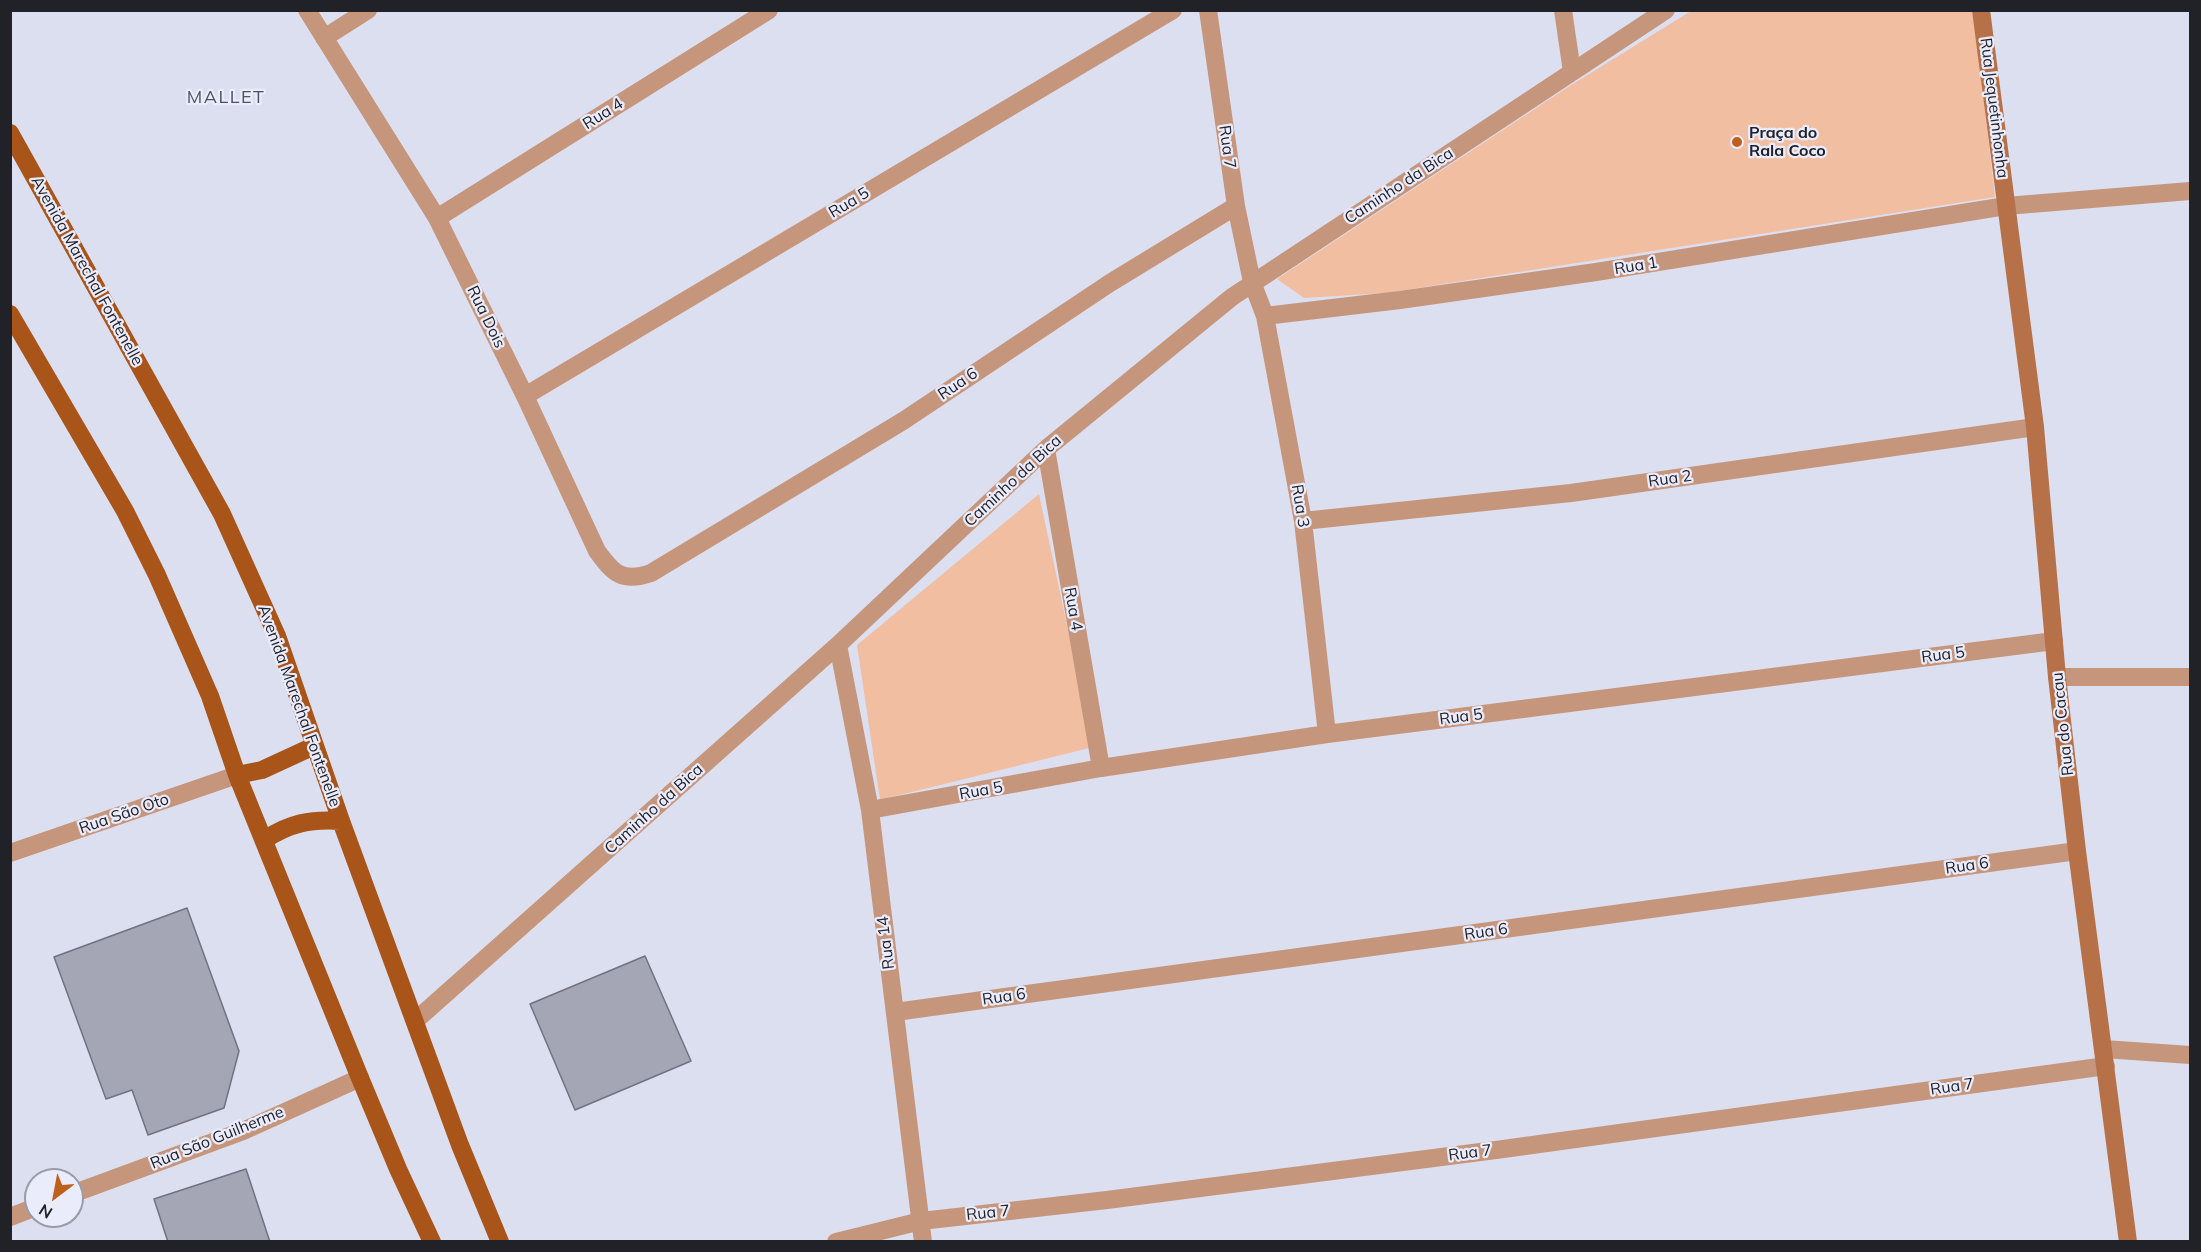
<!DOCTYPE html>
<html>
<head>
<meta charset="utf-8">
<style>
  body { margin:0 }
  #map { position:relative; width:2201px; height:1252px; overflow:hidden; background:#dcdfef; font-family:Mulish,sans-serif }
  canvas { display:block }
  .frame { position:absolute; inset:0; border:12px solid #212228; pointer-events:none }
  .north { position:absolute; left:24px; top:1168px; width:60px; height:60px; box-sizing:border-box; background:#eaecfc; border:2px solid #9a9ba7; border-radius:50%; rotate:212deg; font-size:16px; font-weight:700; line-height:24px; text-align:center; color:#212228 }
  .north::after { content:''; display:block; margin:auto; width:21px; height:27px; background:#be5f1a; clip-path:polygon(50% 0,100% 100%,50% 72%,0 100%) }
</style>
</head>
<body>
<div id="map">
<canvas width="2201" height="1252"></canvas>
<div class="frame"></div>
<div class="north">N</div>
</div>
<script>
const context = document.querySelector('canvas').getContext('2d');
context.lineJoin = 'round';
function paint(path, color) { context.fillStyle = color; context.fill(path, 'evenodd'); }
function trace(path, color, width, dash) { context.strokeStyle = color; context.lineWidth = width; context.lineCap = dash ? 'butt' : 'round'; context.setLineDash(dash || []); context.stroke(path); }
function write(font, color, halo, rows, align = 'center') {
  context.font = font + ' Mulish,sans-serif'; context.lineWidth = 4.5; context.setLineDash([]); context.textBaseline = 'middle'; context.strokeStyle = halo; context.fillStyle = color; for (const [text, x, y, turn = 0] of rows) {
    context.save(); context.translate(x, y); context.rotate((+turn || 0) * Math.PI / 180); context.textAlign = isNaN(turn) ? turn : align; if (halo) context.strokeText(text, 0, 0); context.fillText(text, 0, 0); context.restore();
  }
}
const green = new Path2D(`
  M1691 11H1972L1976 33 1995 197 1386 293 1304 298 1277 279 1568 87Z
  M1039 494 1093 747 880 800 857 645Z`);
const building = new Path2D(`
  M187 908 239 1051 224 1108 148 1135 132 1090 106 1099 54 957Z
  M645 956 691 1061 575 1110 530 1004Z
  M246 1169 270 1242H168L154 1199Z`);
const street = new Path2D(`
  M307 10 437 218 525 396 597 551C613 573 622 583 651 573L903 421 1110 283 1236 206
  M1208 10 1236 206 1252 282 1265 316 1303 521 1327 734
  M1563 10 1572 72
  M324 38 368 10
  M437 218 769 10
  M1265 316 1400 300 1596 272 2006 206 2190 191
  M525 396 1173 10
  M1046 449 1101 768
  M1303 521 1571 493 2035 427
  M838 645 870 810 923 1242
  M2057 677H2190
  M870 810 1101 768 1327 734 2054 641
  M10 853 237 775
  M895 1012 2077 851
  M415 1021 838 645 1046 449 1232 297 1666 10
  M2104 1049 2190 1055
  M72 1194 243 1131 360 1078
  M10 1217 36 1207
  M836 1242 921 1221 1107 1200 1496 1150 2106 1066`);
const secondary = new Path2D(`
  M1981 10 2035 427 2057 677 2077 851 2128 1242`);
const primary = new Path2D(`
  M10 133 222 514 277 636 341 821 460 1145 500 1242
  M10 314 125 511 157 575 210 696 237 775 360 1078 398 1169 432 1242
  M237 775 262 770 314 746
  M264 840C290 823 310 819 341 821`);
const markers = [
  [1737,142,6,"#be5f1a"]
];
const streetNames = [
  ["Rua Jequetinhonha",1994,108,83],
  ["Rua 4",603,114,-32],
  ["Rua 7",1227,147,82],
  ["Caminho da Bica",1399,186,-33],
  ["Rua 5",849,203,-31],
  ["Rua 1",1636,266,-9],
  ["Avenida Marechal Fontenelle",87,271,61],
  ["Rua Dois",486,317,64],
  ["Rua 6",958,384,-34],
  ["Rua 2",1670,479,-8],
  ["Caminho da Bica",1013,481,-43],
  ["Rua 3",1300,506,81],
  ["Rua 4",1073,609,80],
  ["Rua 5",1943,655,-7],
  ["Avenida Marechal Fontenelle",299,706,70],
  ["Rua 5",1461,717,-7],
  ["Rua do Cacau",2063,724,-96],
  ["Rua 5",981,791,-10],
  ["Caminho da Bica",654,809,-42],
  ["Rua São Oto",124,814,-19],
  ["Rua 6",1967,866,-8],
  ["Rua 6",1486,932,-8],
  ["Rua 14",886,943,-97],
  ["Rua 6",1004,997,-8],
  ["Rua 7",1952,1087,-8],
  ["Rua São Guilherme",217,1138,-22],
  ["Rua 7",1470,1153,-7],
  ["Rua 7",988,1213,-6]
];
const poiNames = [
  ["Praça do",1749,133],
  ["Rala Coco",1749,151]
];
const neighbourhoodNames = [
  ["MALLET",226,98]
];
paint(green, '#f2bea2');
paint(building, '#a4a6b5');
trace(building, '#707280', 1.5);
trace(street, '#c6967c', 18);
trace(secondary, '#b77148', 18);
trace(primary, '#a95419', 18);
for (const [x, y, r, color] of markers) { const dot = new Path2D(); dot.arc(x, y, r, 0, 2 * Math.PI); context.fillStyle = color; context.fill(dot); trace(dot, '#eaecfc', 2); }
write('16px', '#212228', '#eaecfc', streetNames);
write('bold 16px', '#212228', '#eaecfc', poiNames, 'left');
context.letterSpacing = '1.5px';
write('18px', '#515260', '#eaecfc', neighbourhoodNames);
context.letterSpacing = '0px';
</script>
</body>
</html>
